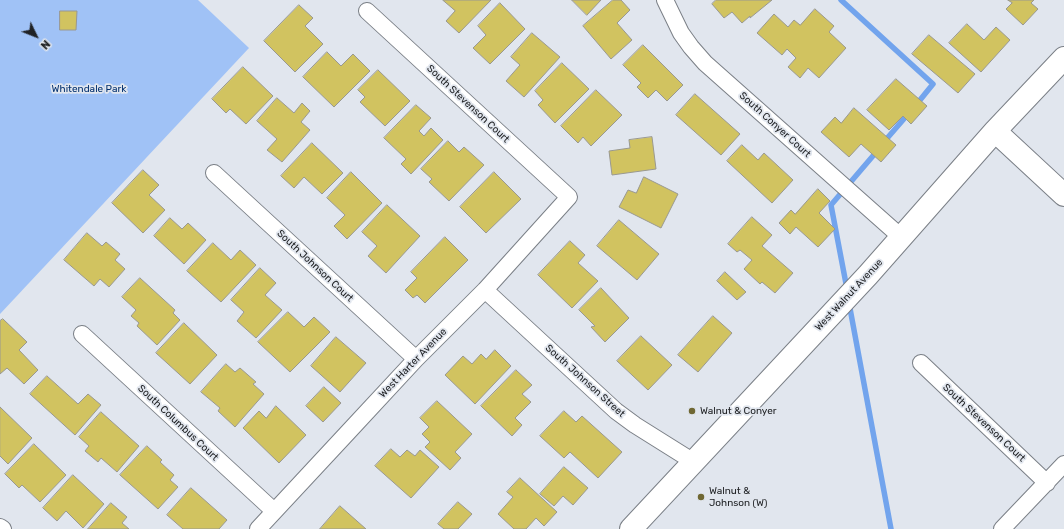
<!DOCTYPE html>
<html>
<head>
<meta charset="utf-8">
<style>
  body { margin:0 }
  #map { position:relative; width:1064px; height:529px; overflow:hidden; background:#e1e6ee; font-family:Rubik,sans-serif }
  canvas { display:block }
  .north { position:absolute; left:16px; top:16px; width:40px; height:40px; -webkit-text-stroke:3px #e1e6ee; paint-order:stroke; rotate:133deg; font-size:11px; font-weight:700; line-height:16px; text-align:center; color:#202225 }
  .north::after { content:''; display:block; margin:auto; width:14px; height:18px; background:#202225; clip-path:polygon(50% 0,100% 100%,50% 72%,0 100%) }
</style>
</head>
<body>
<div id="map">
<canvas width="1064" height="529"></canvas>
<div class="north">N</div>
</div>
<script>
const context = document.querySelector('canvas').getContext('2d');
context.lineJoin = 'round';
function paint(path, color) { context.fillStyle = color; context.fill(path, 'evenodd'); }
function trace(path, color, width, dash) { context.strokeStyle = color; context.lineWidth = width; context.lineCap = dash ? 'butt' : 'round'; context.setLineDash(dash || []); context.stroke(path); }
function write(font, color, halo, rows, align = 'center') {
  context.font = font + ' Rubik,sans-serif'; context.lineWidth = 3.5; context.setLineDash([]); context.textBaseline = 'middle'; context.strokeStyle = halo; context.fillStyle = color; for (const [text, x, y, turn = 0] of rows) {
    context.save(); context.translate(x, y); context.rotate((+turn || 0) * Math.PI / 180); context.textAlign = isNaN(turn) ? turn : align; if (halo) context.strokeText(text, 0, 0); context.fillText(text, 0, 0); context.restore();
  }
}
const green = new Path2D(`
  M0 0H198L249 48 0 314Z`);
const stream = new Path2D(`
  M841 0 933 84 916 105
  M883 143 909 113
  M847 289 831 205 878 150
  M849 303 891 529`);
const building = new Path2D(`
  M443 0H491L459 33 446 21 455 11Z
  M572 0H601L587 15Z
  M613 0H621L630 10 617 23 632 40 611 59 583 26Z
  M716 0H772L750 18V16L742 23 732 12 724 18 712 4Z
  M1008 0H1034L1031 3 1038 9 1023 25 1006 9 1012 3Z
  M500 3 525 29 490 64 473 48 486 35 478 26Z
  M299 5 313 18 305 26 323 44 295 72 264 41Z
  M815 9 834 26 829 32 846 48 819 78 808 68 800 78 788 67 796 58 787 49 782 55 757 33 774 14 788 27 794 20 800 25Z
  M60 11H77L76 30H60Z
  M967 24 984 40 996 27 1010 40 981 72 949 43Z
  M532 33 560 57 524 97 506 81 520 65 511 57Z
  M929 35 975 74 958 93 912 54Z
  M643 45 683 85 667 101 656 90 648 98 637 87 641 83 623 65Z
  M327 52 341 66 353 54 370 71 334 107 303 77Z
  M562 63 589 89 555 123 538 105 543 100 535 91Z
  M243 67 273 96 246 124 230 109 226 113 212 99Z
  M378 70 410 101 385 126 360 102 365 97 358 90Z
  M896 79 927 106 911 124 903 116 889 130 867 110Z
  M596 90 622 115 591 146 583 137 578 143 561 126Z
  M695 94 740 134 721 155 676 115Z
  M277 98 294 113 302 103 310 111 301 122 310 130 282 162 267 150 277 139 257 121Z
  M416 105 431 118 419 131 424 136 431 128 443 140 411 174 401 164 406 159 384 138Z
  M854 108 896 145 881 162 861 144 849 157 821 132 835 117 841 123Z
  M652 137 656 169 612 175 609 151 630 148 629 140Z
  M448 141 459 152 464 147 484 165 449 201 429 182 432 179 421 169Z
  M312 143 343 173 322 194 304 177 294 188 281 176Z
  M742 145 758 160 764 153 793 180 772 203 727 161Z
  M143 170 159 185 149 195 165 210 143 233 112 203Z
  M351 172 382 203 347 239 334 226 345 215 327 198Z
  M494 172 521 199 486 233 460 207Z
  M644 177 678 194 661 228 619 207 628 190 636 193Z
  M818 189 830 201 819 213 835 229 818 247 796 227 790 234 779 223 791 210 795 214Z
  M387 205 420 236 386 273 368 256 377 246 362 232Z
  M752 217 772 235 762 246 793 273 775 293 762 282 760 284 744 269 752 260 740 250 737 252 728 244Z
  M170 218 182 229 188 223 206 240 184 264 154 236Z
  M619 220 659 254 637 280 597 246Z
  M87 233 102 246 106 242 120 254 115 260 125 269 109 287 100 279 94 286 64 260Z
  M445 237 468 260 425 303 417 295 413 298 405 290 417 278 411 272Z
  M570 241 585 255 578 263 598 281 572 308 538 275Z
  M213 243 231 260 240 250 256 265 221 302 187 271Z
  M260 268 276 283 265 295 282 310 256 338 237 321 244 312 231 300Z
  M725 272 746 292 737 300 717 281Z
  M140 278 175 310 173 313 180 320 157 345 137 326 139 323 131 316 136 310 122 297Z
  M601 288 629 318 605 342 591 327 595 326 579 310Z
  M288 312 304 327 314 317 330 332 290 372 258 342Z
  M713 316 732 333 698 372 678 355Z
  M3 319 27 342 19 350 38 370 24 384 7 368 0 374V321Z
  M184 323 217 355 190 384 156 353Z
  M641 336 672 365 648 390 617 361Z
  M336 337 366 363 340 392 311 366Z
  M495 350 511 366 475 404 445 375 463 356 472 364 481 354 486 359Z
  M226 364 235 372 240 368 256 382 253 384 264 394 235 427 218 411 220 408 201 392Z
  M516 370 532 385 522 394 531 402 515 418 522 425 512 436 481 406Z
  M47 376 78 404 88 394 101 405 75 435 30 394Z
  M324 387 341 403 323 422 306 406Z
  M437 401 472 434 455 452 461 458 450 470 425 447 430 442 422 434 429 427 420 418Z
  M276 406 306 435 279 463 243 428 259 411 266 418Z
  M0 407 32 438 8 464 0 456Z
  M564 411 576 422 582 416 622 452 598 478 570 452 564 458 540 436Z
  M101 412 139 446 117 472 101 458 98 462 85 451 89 446 79 437Z
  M34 444 66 475 40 502 22 485 19 488 5 474Z
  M147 446 162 460 160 462 174 475 170 480 178 487 158 509 120 475Z
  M391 449 400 457 407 450 415 456 420 450 439 467 411 498 375 466Z
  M564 467 588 488 573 505 563 496 554 506 540 494Z
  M73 475 104 504 83 528 66 511 57 521 43 508Z
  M520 478 557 512 544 526 536 518 526 529H514L498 514 513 497 507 492Z
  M191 488 227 520 219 529H183L167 515Z
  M458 502 472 514 458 529H444L438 524Z
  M111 503 127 517 122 523 129 529H88Z
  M340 506 366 529H320Z`);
const street = new Path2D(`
  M665 0 681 33 691 47 705 63 901 237
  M214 173 416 359
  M485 290 616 411 635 425 694 462
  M82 334 274 511
  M921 363 1047 483
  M0 527 3 529
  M258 529 351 429 416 359 485 290 569 197 367 11
  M1002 529 1064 464`);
const secondary = new Path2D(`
  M995 131 1064 195
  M631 529 868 275 995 131 1064 58`);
const markers = [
  [692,411,4,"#6f6733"],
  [701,497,4,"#6f6733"]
];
const parkNames = [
  ["Whitendale Park",89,89]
];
const streetNames = [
  ["South Stevenson Court",468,104,43],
  ["South Conyer Court",775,125,42],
  ["South Johnson Court",315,266,43],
  ["West Walnut Avenue",849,295,-47],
  ["West Harter Avenue",413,363,-46],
  ["South Johnson Street",585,381,42],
  ["South Columbus Court",178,423,43],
  ["South Stevenson Court",984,423,43]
];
const poiNames = [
  ["Walnut & Conyer",700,411],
  ["Walnut &",709,491],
  ["Johnson (W)",709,503]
];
paint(green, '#a0c2f6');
trace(stream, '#72a4ed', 5.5);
paint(building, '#d1c360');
trace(building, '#999890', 1);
trace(street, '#7a7f86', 18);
trace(secondary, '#7a7f86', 24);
trace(street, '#fff', 16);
trace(secondary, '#fff', 22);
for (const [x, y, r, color] of markers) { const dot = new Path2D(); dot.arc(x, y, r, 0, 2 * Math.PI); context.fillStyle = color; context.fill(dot); trace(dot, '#e1e6ee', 1.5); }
write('10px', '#002f6e', '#e1e6ee', parkNames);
write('10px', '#202225', '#e1e6ee', streetNames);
write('10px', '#202225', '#e1e6ee', poiNames, 'left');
</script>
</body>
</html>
